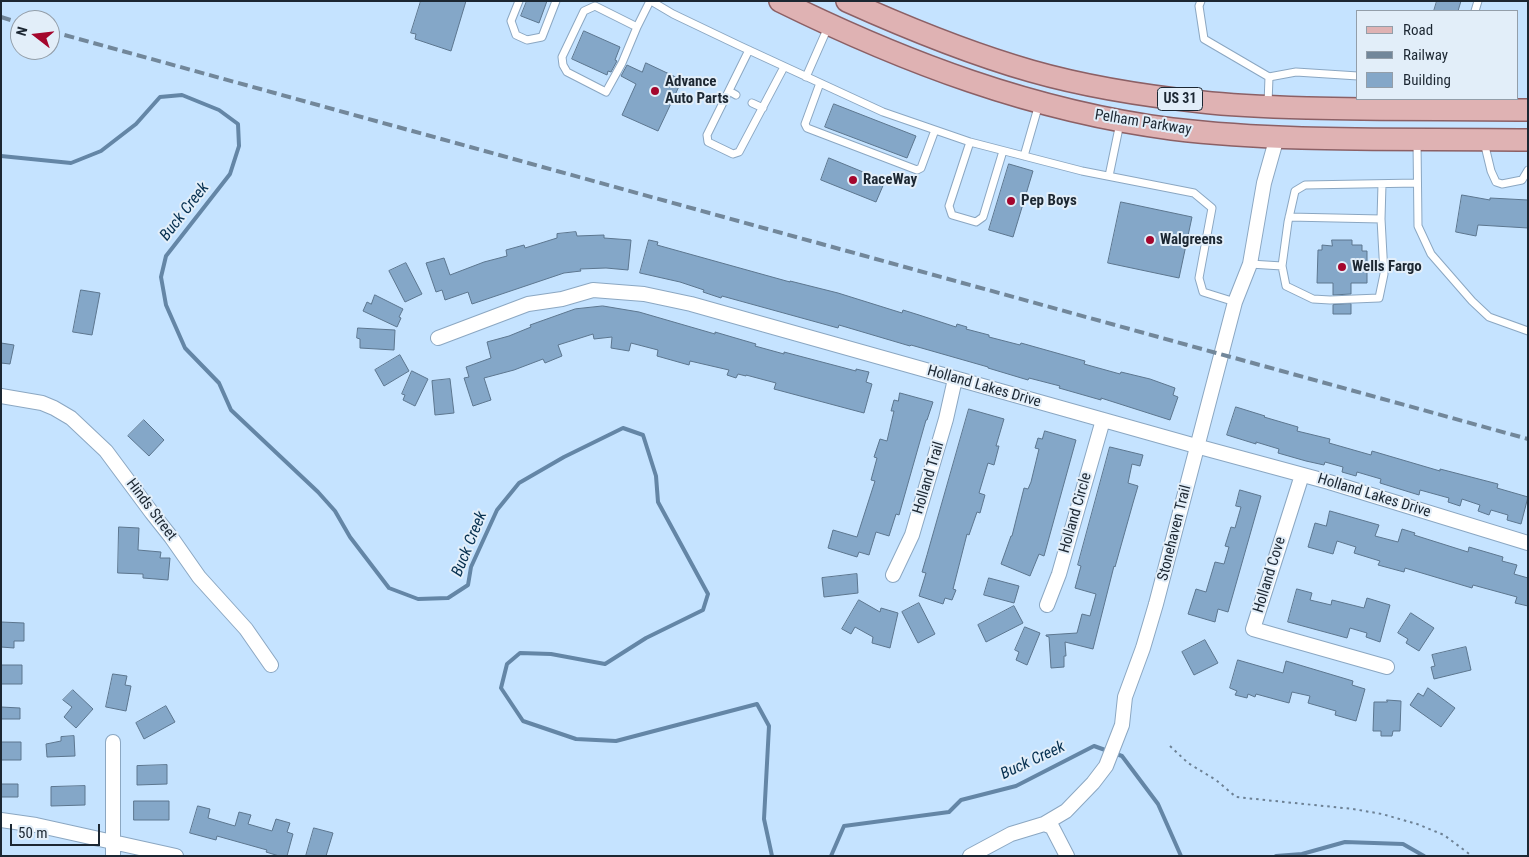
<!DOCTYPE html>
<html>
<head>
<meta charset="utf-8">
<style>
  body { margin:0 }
  #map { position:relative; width:1529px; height:857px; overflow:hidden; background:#c5e3ff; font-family:"Roboto Condensed",sans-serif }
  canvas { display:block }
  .frame { position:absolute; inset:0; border:2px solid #1c2732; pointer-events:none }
  .legend { position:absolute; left:1356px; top:10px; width:162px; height:90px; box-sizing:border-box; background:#e2eef9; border:1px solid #939ea9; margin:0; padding:6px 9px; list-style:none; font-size:15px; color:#1c2732 }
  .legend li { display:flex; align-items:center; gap:10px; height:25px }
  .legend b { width:25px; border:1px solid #939ea9 }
  .north { position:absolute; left:10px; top:10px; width:50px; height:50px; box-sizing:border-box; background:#e2eef9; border:1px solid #939ea9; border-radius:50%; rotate:286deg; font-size:14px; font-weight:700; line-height:20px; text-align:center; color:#1c2732 }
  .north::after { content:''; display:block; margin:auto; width:18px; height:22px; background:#a4062d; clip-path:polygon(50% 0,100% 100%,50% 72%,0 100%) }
  .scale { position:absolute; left:10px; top:824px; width:90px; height:22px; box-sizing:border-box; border:2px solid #1c2732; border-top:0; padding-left:6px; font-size:15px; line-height:18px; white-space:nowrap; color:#1c2732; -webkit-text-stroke:4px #e2eef9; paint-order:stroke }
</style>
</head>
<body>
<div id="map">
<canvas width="1529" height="857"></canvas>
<div class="frame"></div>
<ul class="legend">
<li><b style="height:6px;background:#dfb2b3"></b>Road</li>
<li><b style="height:6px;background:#72879a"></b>Railway</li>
<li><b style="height:14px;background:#84a7c8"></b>Building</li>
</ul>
<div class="north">N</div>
<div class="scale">50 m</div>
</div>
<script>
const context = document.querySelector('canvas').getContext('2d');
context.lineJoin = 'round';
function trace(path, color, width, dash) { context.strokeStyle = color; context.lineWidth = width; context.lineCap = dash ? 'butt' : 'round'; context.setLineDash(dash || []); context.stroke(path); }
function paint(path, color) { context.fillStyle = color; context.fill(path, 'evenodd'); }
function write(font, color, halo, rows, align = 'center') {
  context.font = font + ' "Roboto Condensed",sans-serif'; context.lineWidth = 4; context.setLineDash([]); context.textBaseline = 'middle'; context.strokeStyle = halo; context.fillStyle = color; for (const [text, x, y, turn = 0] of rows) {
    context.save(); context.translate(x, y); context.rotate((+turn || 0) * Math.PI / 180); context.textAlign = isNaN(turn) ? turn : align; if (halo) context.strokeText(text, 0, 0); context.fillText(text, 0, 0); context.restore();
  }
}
const stream = new Path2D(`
  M1 156 71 163 101 151 136 124 160 97 182 95 219 110 238 124 239 146 230 174 166 256 161 277 166 305 185 348 219 383 231 410 318 492 335 511 350 537 389 588 418 599 448 598 468 585 471 567 497 510 519 483 564 457 623 428 643 435 656 476 658 502 708 594 703 610 646 638 605 664 551 654 520 653 507 664 501 688 523 721 576 739 616 741 757 704 769 726 764 819 772 856
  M831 856 844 826 949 812 961 800 1016 786 1094 746 1122 756 1158 804 1181 856
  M1276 856 1302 854 1345 842 1403 844 1424 856`);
const building = new Path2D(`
  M421 1H466L451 51 415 39 416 34 411 33Z
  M527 1H547L539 23 521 16Z
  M1437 1H1461L1458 11H1434Z
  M584 31 620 47 615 60 617 61 611 72 608 71 607 75 572 59Z
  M646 63 682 80 658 131 622 115 636 84 621 76 627 65 642 72Z
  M834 104 916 136 907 158 825 127Z
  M829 158 885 181 876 202 821 180Z
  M1009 164 1033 171 1013 237 989 230Z
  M1462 195 1490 200V198L1528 200V228L1478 225 1476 236 1456 232Z
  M1121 202 1192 217 1179 278 1108 263Z
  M576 232 577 236 604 235V238L631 240 628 270 606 268 580 269 581 271 564 273 472 304 468 292 445 300 442 290 436 292 426 263 444 258 450 275 484 262 507 256 506 250 524 245 525 248 557 238V234Z
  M649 240 658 242 657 245 790 282V281L838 293 902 313 903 310 919 315 956 327 957 324 967 327 966 329 989 335V337L1020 345 1021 343 1085 361 1084 364 1120 374 1121 372 1150 379 1175 388 1173 395 1178 397 1170 420 1101 398V400L1059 388 1060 386 1029 378 1028 380 988 368V367L911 345 910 346 839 325 838 328 722 296 721 298 703 292 704 290 680 282 640 273Z
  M1332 240H1352V245H1362V251H1367V283H1351V294L1333 295V283H1317L1318 250H1322V245L1332 246Z
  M406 263 422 294 405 302 389 271Z
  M81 290 100 293 92 335 73 332Z
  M375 295 403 309 399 317 401 318 397 327 363 311 367 302 371 304Z
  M1351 304V314H1333V305Z
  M603 306 639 312 715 334V332L732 337 756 344 755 346 784 354V352L856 371V369L869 372 866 382 872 384 864 413 774 389 776 383 746 375V376L738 374 736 378 727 375 729 370 690 361 689 365 657 356 658 350 631 343 629 351 611 348 612 337 594 339 593 334 558 345 562 356 545 363 543 359 514 370 484 378 491 400 473 406 464 378 469 377 466 367 491 358 487 342 509 336 531 327 530 325 575 309Z
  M358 328 395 330 394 350 360 348V339L357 338Z
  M1 343 14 345 10 364 1 363Z
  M400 355 409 371 384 386 375 370Z
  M412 371 428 379 415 406 403 400 405 395 402 394Z
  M450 379 454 413 435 415 432 381Z
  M900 393 933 402 927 420H926L899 515 896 514 889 536 876 532 869 555 859 552 857 557 828 548 833 530 857 537 875 481 871 480 877 458 874 457 880 439 887 441 894 411H891L894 400 898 401Z
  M1236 407 1265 416 1264 417 1298 427 1297 431 1330 439 1329 443 1371 455 1372 451 1440 471V469L1498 484 1497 488 1528 497 1521 524 1507 520 1508 515 1491 510 1489 515 1478 511 1480 505 1462 499 1460 506 1448 502 1449 498 1420 490 1419 495 1380 483 1381 479 1357 472 1356 476 1342 472 1343 467 1325 462 1324 465 1306 461 1278 453 1279 449 1256 442V444L1227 435Z
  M969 409 1004 419 996 446H999L994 465 988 463 979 493 985 495 980 513 977 512 969 535 967 534 953 589 956 590 952 600 945 598 943 604 919 596 926 573 922 572 927 555Z
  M144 420 164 440 149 456 128 436Z
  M1045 431 1076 440 1044 556 1039 554 1030 576 1001 564 1011 536H1012L1024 488 1028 489 1031 482 1039 449 1035 448 1038 438 1042 439Z
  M1110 447 1143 455 1140 466 1132 464 1128 483 1138 486 1133 503 1115 567 1114 566 1093 649 1065 642 1066 656H1064V667L1051 668 1049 637 1046 636V635L1077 633 1082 614 1090 616 1096 594 1075 588 1081 566 1078 565Z
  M1240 490 1261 496 1228 612 1218 609 1215 622 1188 614 1196 589 1206 592 1215 562 1224 564 1229 547 1225 546 1231 527 1235 528 1241 507 1236 506Z
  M1330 511 1379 525 1375 536 1398 542 1402 529 1415 533 1414 535 1468 552 1469 547 1503 557 1502 561 1517 565 1514 574 1528 578V606L1515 603 1517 597 1473 585 1472 588 1405 568 1404 572 1378 565 1380 561 1354 553 1356 547 1337 541 1333 554 1308 547 1315 523 1326 526Z
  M119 527 139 528 138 550 161 552 160 558H170L168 580 143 578V574L118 573Z
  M857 574 858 593 824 597 822 578Z
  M989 578 1019 586 1014 603 984 595Z
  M1297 589 1312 593 1310 600 1331 605 1332 600 1364 608 1367 598 1390 605 1380 642 1366 637 1367 633 1350 628 1347 638 1288 622Z
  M859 600 880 612 881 608 898 613 890 648 872 643 873 637 855 627 851 634 842 629Z
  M919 603 935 634 918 643 902 612Z
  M1014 606 1023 623 986 642 978 625Z
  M1411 613 1434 628 1419 651 1406 643 1408 639 1398 633Z
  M1 622 24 623V641H14V648L1 647Z
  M1025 627 1040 633 1027 665 1016 660 1019 652 1015 650Z
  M1205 640 1218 663 1194 675 1182 652Z
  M1466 647 1471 670 1434 679 1431 667 1435 666 1432 655Z
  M1238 660 1283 673 1286 661 1353 681 1352 685 1365 689 1356 721 1335 715 1336 711 1308 703 1310 696 1292 692 1289 703 1256 694 1255 697 1248 694 1247 698 1235 695 1237 691 1230 688Z
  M1 665H22V684H1Z
  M113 674 127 676 125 685 131 686 126 711 106 707Z
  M1428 688 1455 708 1441 727 1410 705 1418 693 1423 696Z
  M73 690 93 709 76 728 64 717 72 707 63 700Z
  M1387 700 1401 701 1400 731H1393L1392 736H1381V731H1373L1374 702H1387Z
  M166 706 175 722 144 739 136 723Z
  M1 707 20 708V719H1Z
  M74 736 75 756 47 757 46 744 61 741V737Z
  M1 742H21V760H1Z
  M167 765V784L137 785V766Z
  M1 784H18V797H1Z
  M85 786V805L51 806V787Z
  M134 801H169V820H134Z
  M198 806 210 809 208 818 235 826 239 812 251 815 248 824 272 831 276 819 290 823 287 832 293 834 287 856H279L266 852 267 850 217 836 216 840 190 833Z
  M314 828 333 833 326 856H306Z`);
const path = new Path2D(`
  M1170 746 1188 763 1216 780 1236 797 1353 809 1382 814 1417 824 1444 835 1472 856`);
const service = new Path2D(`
  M519 1 511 21 516 35 527 40 542 37 556 1
  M651 1 673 14 740 46 883 112 970 142 1082 171 1194 193 1212 208 1199 278 1203 292 1235 302
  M1201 1 1199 6 1204 39 1269 77
  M1475 11 1478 1
  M637 27 622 63 606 92 567 72 563 65 562 57 584 11 595 6 637 27 650 1
  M749 50 707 135 708 142 733 154 739 152 784 67
  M806 77 828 27
  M820 83 805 124 807 128 917 170 921 168 935 130
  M729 91 736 95
  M752 103 763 108
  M1268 104 1269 77 1296 72 1358 76
  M970 142 949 206 952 215 976 222 983 217 1003 151
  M1417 142 1418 226 1431 254 1472 301 1489 317 1528 331
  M1484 142 1491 171 1496 182 1502 184 1522 180 1528 170
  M1024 156 1039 104
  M1109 176 1120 123
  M1289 217 1381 219 1382 184
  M1250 264 1282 266 1288 222 1295 191 1305 185 1417 183
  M1282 266 1286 286 1313 299 1330 300 1379 298 1384 274 1381 219`);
const minor = new Path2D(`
  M438 338 528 304 562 299 593 290 644 294 691 304 1196 446 1329 482 1528 543
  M1 396 42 403 54 408 71 418 106 451 152 513 171 537 199 577 246 629 271 665
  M1302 475 1253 629 1387 667
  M893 575 912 535 946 419 955 379
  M1047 605 1059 574 1103 420
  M113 742V856
  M1 820 36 825 176 856
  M1044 824 1052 827 1067 856
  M970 856 1011 834 1044 824 1066 811 1093 783 1106 766 1122 725 1125 697 1143 648 1156 604 1235 302 1250 264 1264 183 1277 137`);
const primary = new Path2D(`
  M780 1C904 62 1033 111 1172 129 1290 143 1409 138 1528 140
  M847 1C907 28 968 53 1031 71 1087 87 1145 96 1202 102 1237 106 1273 107 1308 108 1381 110 1455 109 1528 110`);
const rail = new Path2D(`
  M1 17 20 23
  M50 31 1528 439`);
const markers = [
  [655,91,5,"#a4062d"],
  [853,180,5,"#a4062d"],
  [1011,201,5,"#a4062d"],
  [1150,240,5,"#a4062d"],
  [1342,267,5,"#a4062d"]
];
const shields = [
  [1180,99,45]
];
const shieldNames = [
  ["US 31",1180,99]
];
const poiNames = [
  ["Advance",665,82],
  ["Auto Parts",665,99],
  ["RaceWay",863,180],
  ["Pep Boys",1021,201],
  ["Walgreens",1160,240],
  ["Wells Fargo",1352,267]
];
const streetNames = [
  ["Pelham Parkway",1143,123,9],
  ["Holland Lakes Drive",984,387,16],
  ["Holland Trail",929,478,-73],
  ["Holland Lakes Drive",1374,496,17],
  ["Hinds Street",151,510,53],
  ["Holland Circle",1076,513,-74],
  ["Stonehaven Trail",1175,533,-76],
  ["Holland Cove",1270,575,-73]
];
const waterNames = [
  ["Buck Creek",185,212,-52],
  ["Buck Creek",470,544,-68],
  ["Buck Creek",1033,761,-25]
];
trace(stream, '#6486a6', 4);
paint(building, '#84a7c8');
trace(building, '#5c768f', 1);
trace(service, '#8ba7c2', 9);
trace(minor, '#8ba7c2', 16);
trace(primary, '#8c6065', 24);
trace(path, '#6d8194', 2, [2.5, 4]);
trace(service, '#fff', 7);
trace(minor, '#fff', 14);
trace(primary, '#dfb2b3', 21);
trace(rail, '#72879a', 4, [10, 5]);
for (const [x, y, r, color] of markers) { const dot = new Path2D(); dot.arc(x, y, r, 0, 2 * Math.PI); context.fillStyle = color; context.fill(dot); trace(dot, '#e2eef9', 2); }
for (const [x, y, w] of shields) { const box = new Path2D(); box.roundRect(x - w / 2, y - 11.5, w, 23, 4); context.fillStyle = '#e2eef9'; context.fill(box); trace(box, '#1c2732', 1); }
write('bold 14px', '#1c2732', null, shieldNames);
write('bold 15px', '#1c2732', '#e2eef9', poiNames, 'left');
write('15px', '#1c2732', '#e2eef9', streetNames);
write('italic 16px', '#063050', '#e2eef9', waterNames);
</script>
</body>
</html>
